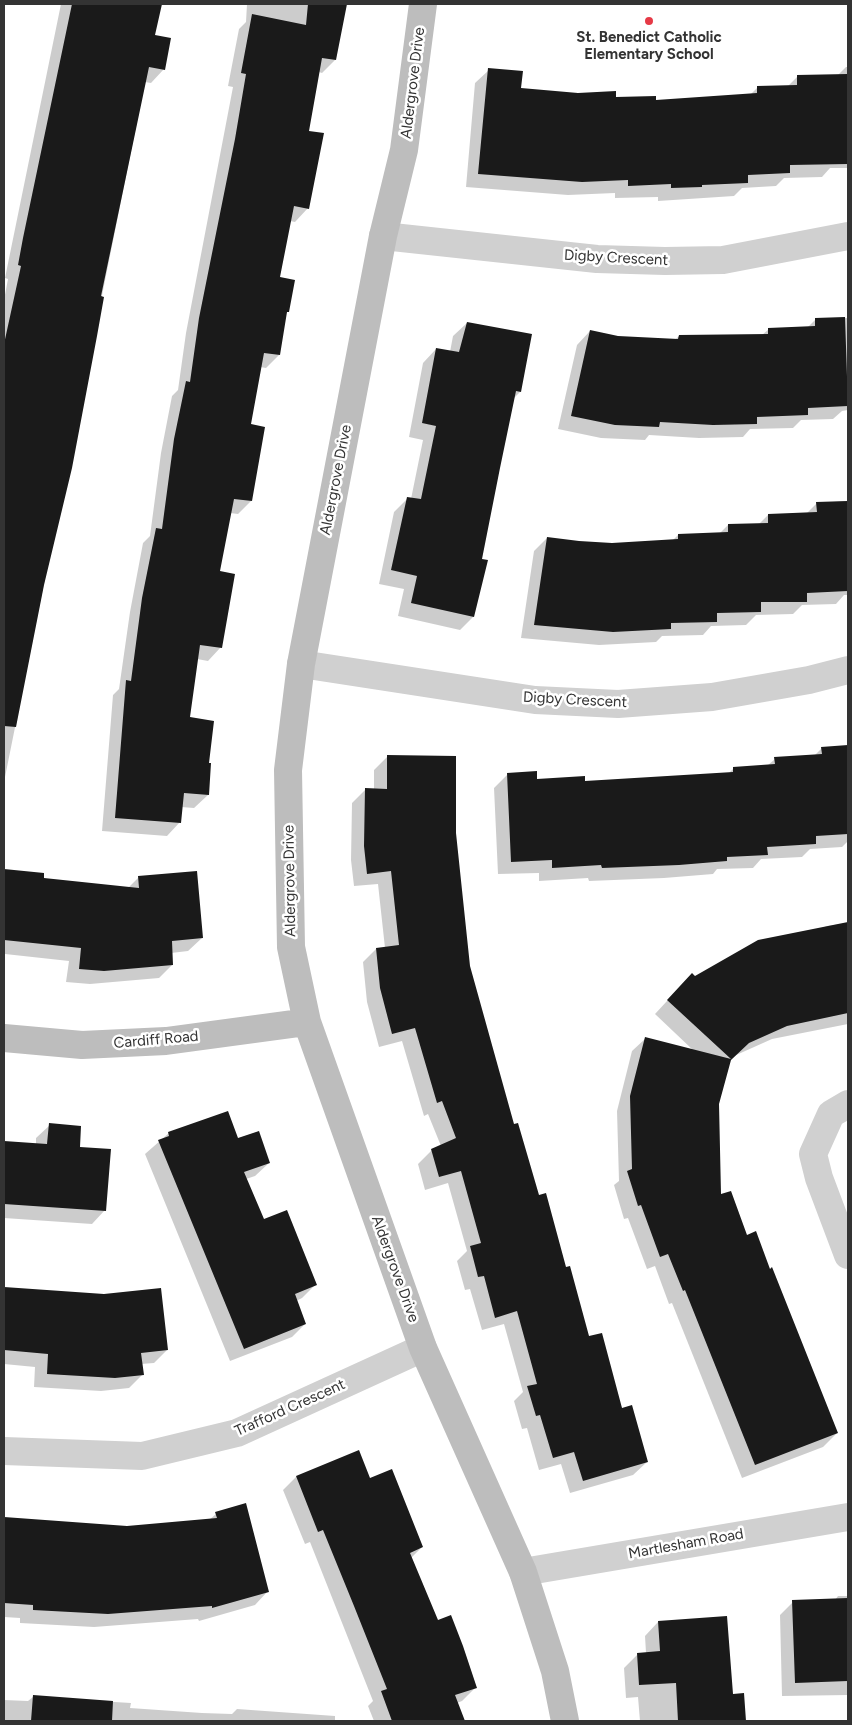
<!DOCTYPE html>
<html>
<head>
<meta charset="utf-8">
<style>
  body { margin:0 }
  #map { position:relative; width:852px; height:1725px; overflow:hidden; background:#fff; font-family:Figtree,sans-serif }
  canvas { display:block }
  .frame { position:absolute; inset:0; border:5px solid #333; pointer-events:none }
</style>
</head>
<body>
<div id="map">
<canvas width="852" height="1725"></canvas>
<div class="frame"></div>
</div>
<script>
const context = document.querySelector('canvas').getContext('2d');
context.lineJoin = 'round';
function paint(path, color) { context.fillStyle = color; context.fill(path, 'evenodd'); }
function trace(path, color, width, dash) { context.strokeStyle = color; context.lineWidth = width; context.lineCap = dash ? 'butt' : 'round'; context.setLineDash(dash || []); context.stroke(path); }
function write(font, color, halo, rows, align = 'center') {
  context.font = font + ' Figtree,sans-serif'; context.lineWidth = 5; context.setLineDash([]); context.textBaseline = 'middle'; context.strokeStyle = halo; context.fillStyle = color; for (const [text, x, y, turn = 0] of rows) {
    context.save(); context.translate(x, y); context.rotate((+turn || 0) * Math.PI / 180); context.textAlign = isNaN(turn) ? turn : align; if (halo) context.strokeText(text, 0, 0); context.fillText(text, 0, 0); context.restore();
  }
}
const shadow = new Path2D(`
  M61 4H160L154 36 164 69 151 83 145 82 4 782V300L8 279 5 278Z
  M247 4H344L335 60 322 73 319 72 308 132V208L295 222 290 221 279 278 288 311 285 314 279 355 266 368 260 367 249 425 251 501 238 514 230 513 219 572 221 647 208 661 197 659 188 719 208 764V795L194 808 181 807 180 822 167 836 102 831 113 695 119 689 130 612 143 543 150 536 161 453 172 396 178 390 186 333 233 87 228 86 239 29 246 22Z
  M846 67H848V168H830L822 177 784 178 776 186 742 188 734 196 658 201V197L615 198V193L568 195 466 187 475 83 489 70 520 89 655 101 750 95 758 87 788 86 797 77 838 75Z
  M848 318V410L842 411 833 419 801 420 793 428 750 429 743 437 699 438 649 435 645 440 601 438 558 429 577 345 590 331 617 337 675 340 679 336 762 335 769 329 808 327 816 319Z
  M467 323 520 392 514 398 480 560 473 617 460 630 398 616 404 589 379 584 394 512 408 498 411 499 423 440 409 437 423 363 436 349 450 352 453 336Z
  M848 501V595H844L836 604 802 605 793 614 756 615 746 625 711 626 703 635 662 636 656 642 599 645 521 638 534 551 547 538 579 543 612 544 672 541 678 535 719 534 728 525 759 524 768 515 807 513 817 503Z
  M848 746V841L842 847 810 849 802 857 761 859 753 868 717 869 713 874 664 878 589 881 588 878 539 881V873L498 874 494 788 508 774 536 781 584 783 729 773 734 768 767 766 775 759 814 756 822 748Z
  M388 756 454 833 468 966 513 1126 589 1337 647 1462 633 1475 570 1493 561 1464 539 1470 527 1428 522 1429 514 1401 523 1392 504 1324 482 1330 470 1289 465 1290 457 1261 467 1251 448 1183 425 1190 418 1164 432 1150 441 1146 428 1114 424 1116 402 1041 379 1047 367 1002 363 962 376 949 385 948 378 884 354 886 351 860 352 803 366 789 374 790V770Z
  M4 870 43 874 42 879 128 888 139 877 202 938 188 951 171 953 172 965 159 978 90 984 66 982 69 961 5 954 4 962Z
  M848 923V1024L772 1039 734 1056 730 1060 718 1104 720 1196 746 1236 837 1433 823 1447 742 1478 672 1303 669 1304 655 1266 647 1269 628 1218 624 1219 614 1185 619 1181 617 1111 632 1051 646 1038 694 1051 655 1014 679 988 695 978 827 926Z
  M50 1125 79 1148 105 1210 92 1224 4 1218V1142L36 1144V1138Z
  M169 1133 269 1163 255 1176 246 1179 263 1221 315 1285 302 1298 296 1301 305 1324 292 1337 230 1361 145 1154Z
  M4 1288 104 1296 167 1350 154 1363 141 1364 143 1374 129 1388 101 1391 34 1387 35 1367 4 1364Z
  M358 1452 370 1480 422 1547 411 1558 437 1622 476 1687 462 1701 457 1703 463 1721H374L368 1706 373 1701 310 1542 305 1544 283 1490 296 1477Z
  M216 1514 268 1591 255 1605 199 1621 198 1619 94 1627 20 1623V1618L4 1617V1518L127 1527 209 1520Z
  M838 1596H848V1695L782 1696 780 1615 793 1602 835 1600Z
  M658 1622 731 1696 743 1695 745 1721H640L638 1697 626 1698 624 1668 638 1654 646 1653 645 1636Z
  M33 1697 131 1703 130 1708 202 1713 232 1714 237 1709 335 1716V1721H4V1700L28 1701Z`);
const building = new Path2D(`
  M72 4H162L155 35 171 38 165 70 149 67 101 296 104 297 97 336 72 468 44 585 16 727 4 726V344L21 266 18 265 23 238Z
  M308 4H347L336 60 322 58 309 131 324 133 309 209 294 206 280 277 295 280 289 312H287L280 355 264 353 251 424 265 427 252 501 234 499 220 571 235 574 222 648 200 645 190 717 214 721 209 763H211L209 795 184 793 181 823 115 818 126 680 131 681 142 598 156 528 162 529 174 439 186 381 190 382 199 318 235 139 246 74 241 73 252 14 306 25Z
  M488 68 523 71 521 88 578 93 616 91V97L656 96V100L757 93V86L797 85V75L848 74V164L790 165V173L748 175V183L702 185V187L671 188V184L628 186V180L582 182 478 174Z
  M845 317 848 406 808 408V415L757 417V424L713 425 660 422 659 427 615 425 571 416 590 330 618 336 678 339 679 335 768 334V328L815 326V318Z
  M467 322 532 334 521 392 516 391 500 468 482 559 488 560 474 617 411 603 417 576 391 570 407 497 421 499 436 426 422 423 436 348 459 352Z
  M848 501V591L807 593V602H761V612L717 613V622L671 623V629L613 632 534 625 547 537 579 541 612 543 678 539V534L728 532V524L768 523V514L817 512 816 502Z
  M848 745V834L816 836V844L767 847 768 855 727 857V861L679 865 602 868 601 865 552 868V860L511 862 507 773 537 771V779L585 776V781L733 772V767L775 764 774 757 822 754 821 747Z
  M387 755 456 756V833L470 966 514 1124 518 1123 539 1195 546 1193 566 1267 570 1266 589 1336 602 1333 622 1408 632 1405 648 1462 583 1481 574 1452 553 1458 540 1415 536 1416 527 1386 537 1384 517 1311 495 1318 484 1276 478 1277 470 1246 481 1243 461 1171 439 1177 431 1149 456 1138 442 1101 437 1103 415 1028 392 1034 380 988 376 948 399 945 391 871 367 874 364 846 365 788 387 789Z
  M4 869 44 873V878L139 888 138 876 197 871 203 938 172 941 173 965 104 971 79 969 81 948 4 940Z
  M848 922V1013L787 1026 749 1043 731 1060 719 1104 721 1194 731 1191 747 1235 756 1231 770 1269 772 1267 838 1433 755 1465 685 1290 683 1291 668 1254 660 1257 641 1205 638 1206 627 1171 632 1169 630 1096 645 1037 731 1059 667 1000 692 973 695 976 758 940Z
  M228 1111 238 1138 259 1131 270 1163 244 1172 264 1219 287 1210 317 1285 295 1294 306 1324 244 1349 158 1140 169 1136 168 1132Z
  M49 1123 81 1126 80 1147 111 1149 106 1211 4 1204V1141L47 1144Z
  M4 1287 104 1294 161 1288 168 1350 141 1353 144 1375 115 1378 47 1374 48 1354 4 1350Z
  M359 1450 370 1478 392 1469 423 1547 410 1553 438 1620 451 1615 463 1646 477 1688 455 1695 465 1721H392L381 1691 387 1689 354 1606 323 1530 318 1532 296 1476Z
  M246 1503 269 1592 212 1608V1606L108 1614 33 1610V1605L4 1603V1517L127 1526 217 1518 215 1512Z
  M848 1598V1681L795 1683 792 1600Z
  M727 1616 733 1694 744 1693 746 1721H678L676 1683 639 1685 637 1653 660 1651 658 1621Z
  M33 1695 113 1701 112 1721H31Z`);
const street = new Path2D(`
  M383 236 597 259 665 261 723 260 848 236
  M301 664 535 700 618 704 712 697 809 680 848 670
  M848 1104 831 1114 813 1154 819 1178 848 1255
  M4 1451 142 1456 237 1433 423 1348
  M523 1572 848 1517`);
const secondary = new Path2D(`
  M423 4 404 150 383 236 301 664 288 770 291 947 307 1022 423 1348 523 1572 555 1671 565 1721
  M4 1038 82 1045 166 1041 307 1022`);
const markers = [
  [649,21,5,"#e63946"]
];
const poiNames = [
  ["St. Benedict Catholic",649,38],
  ["Elementary School",649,55]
];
const streetNames = [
  ["Aldergrove Drive",413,83,-83],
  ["Digby Crescent",616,258,3],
  ["Aldergrove Drive",336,480,-79],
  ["Digby Crescent",575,700,3],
  ["Aldergrove Drive",290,881,-91],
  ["Cardiff Road",156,1040,-5],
  ["Aldergrove Drive",395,1269,70],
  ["Trafford Crescent",290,1408,-24],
  ["Martlesham Road",686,1544,-10]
];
paint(shadow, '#0003');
paint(building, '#1a1a1a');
trace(street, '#d0d0d0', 28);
trace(secondary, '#bdbdbd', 28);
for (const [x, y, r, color] of markers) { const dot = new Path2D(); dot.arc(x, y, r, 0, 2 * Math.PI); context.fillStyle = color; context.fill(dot); trace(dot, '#fff', 2); }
write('bold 15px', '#333', '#fff', poiNames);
write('15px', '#333', '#fff', streetNames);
</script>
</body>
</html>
